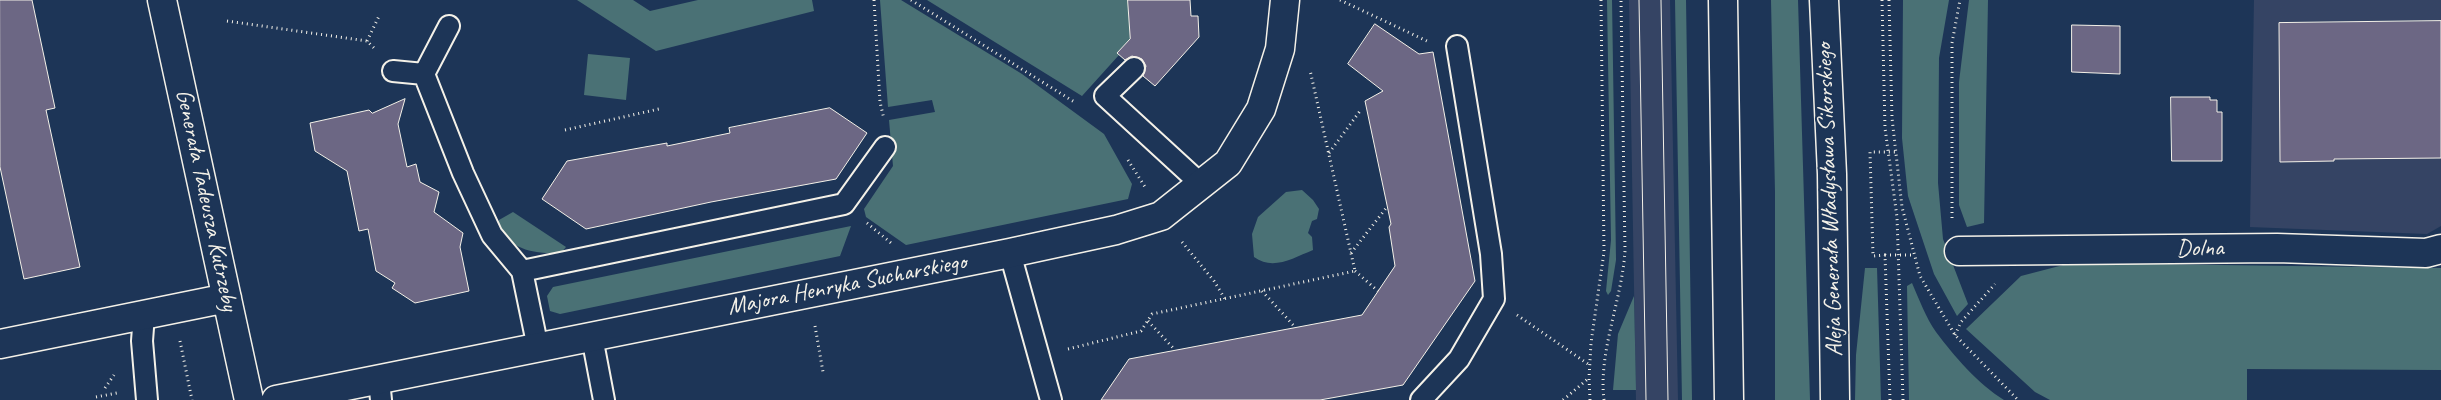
<!DOCTYPE html>
<html>
<head>
<meta charset="utf-8">
<style>
  body { margin:0 }
  canvas { display:block; background:#1d3557 }
</style>
</head>
<body>
<canvas width="2441" height="400"></canvas>
<script>
const context = document.querySelector('canvas').getContext('2d');
context.lineJoin = 'round';
function paint(path, color) { context.fillStyle = color; context.fill(path, 'evenodd'); }
function trace(path, color, width, dash) { context.strokeStyle = color; context.lineWidth = width; context.lineCap = dash ? 'butt' : 'round'; context.setLineDash(dash || []); context.stroke(path); }
function write(font, color, halo, rows, align = 'center') {
  context.font = font + ' Caveat,sans-serif'; context.lineWidth = 4; context.setLineDash([]); context.textBaseline = 'middle'; context.strokeStyle = halo; context.fillStyle = color; for (const [text, x, y, turn = 0] of rows) {
    context.save(); context.translate(x, y); context.rotate((+turn || 0) * Math.PI / 180); context.textAlign = isNaN(turn) ? turn : align; if (halo) context.strokeText(text, 0, 0); context.fillText(text, 0, 0); context.restore();
  }
}
const built = new Path2D(`
  M1629 0H1670L1678 400H1636Z
  M2254 0H2441V226L2427 234 2250 227Z`);
const green = new Path2D(`
  M577 0H633L650 11 698 0H812L814 11 656 51Z
  M880 0H901L1022 74 1104 134 1132 184 1128 199 906 245 866 217 864 209 893 166 889 120 935 112 932 100 888 107Z
  M927 0H1128L1130 39 1117 53 1119 55 1082 96Z
  M1607 0H1612L1616 260 1611 291 1608 295 1606 291 1611 240Z
  M1675 0H1686L1692 400H1682Z
  M1771 0H1798L1810 400H1775V192Z
  M1903 0H1949L1939 58 1938 183 1943 239 1968 304 1957 316 1934 274 1908 196 1902 138Z
  M1969 0H1988L1984 223 1967 227 1959 205V82Z
  M588 54 630 58 626 100 584 95Z
  M1302 190 1313 200 1319 209 1317 219 1312 221 1308 233 1312 237 1313 250C1293 258 1273 271 1254 257L1252 234 1258 217 1286 192Z
  M513 212 566 247 560 254C531 252 518 252 497 229L499 220Z
  M851 226 840 256 560 314 550 311 547 296 553 287Z
  M2071 263 2441 268V370L2247 369V400H2050L2035 392 1966 329 2021 276Z
  M1865 268H1877L1881 400H1855L1856 355Z
  M1912 283C1919 299 1926 318 1936 332 1954 356 1978 384 2004 400H1909L1907 286Z
  M1634 296 1636 390H1613L1618 334Z`);
const building = new Path2D(`
  M0 0H32L55 108 46 110 80 267 24 279 0 167Z
  M1128 0H1190L1191 16H1198L1199 37 1155 86 1143 76 1146 66 1142 59 1132 56 1125 60 1117 53 1130 39Z
  M2441 21V158L2334 159V161L2280 162 2279 23Z
  M1375 24 1419 54 1433 52 1475 281 1403 385 1320 400H1101L1129 359 1362 315 1395 266 1389 227 1391 224 1365 101 1383 91 1348 64Z
  M2072 25 2120 26V74L2072 72Z
  M2171 97H2210V100H2217V112H2222V161H2172Z
  M405 99 398 124 407 167 416 164 420 182 439 192 434 212 463 233 460 247 469 291 415 303 392 288 395 283 376 271 368 229 359 231 347 171 315 151 310 123 369 110 372 113Z
  M830 108 867 133 836 179 711 202 586 229 542 199 567 161 667 143V146L730 133 729 128Z`);
const path = new Path2D(`
  M874 0 880 102 884 119
  M911 0 1076 103
  M1340 0 1429 42
  M1882 0 1885 128 1897 217 1903 400
  M1889 0 1892 118 1902 207 1920 276 1955 335 2018 400
  M227 21 367 41 375 49
  M367 41 380 14
  M565 130 659 109
  M1329 153 1360 111
  M1128 160 1145 187
  M1952 218V43L1960 0
  M867 223 891 243
  M1182 242 1214 281 1225 299
  M1351 253 1387 207
  M1885 255H1915
  M1355 271 1378 291
  M1262 291 1295 327
  M1517 315 1588 364
  M1148 321 1175 350
  M815 326 823 372
  M1955 335 1961 322 1995 284
  M180 341 192 400
  M1068 349 1141 331 1152 314 1355 271 1310 70
  M105 388 114 375
  M96 397 117 393
  M1563 400 1589 378
  M1590 400 1589 378 1591 343 1604 252 1601 0
  M1604 400C1598 352 1622 300 1625 251L1621 0
  M1890 400 1885 255 1873 256 1870 152H1896`);
const lane = new Path2D(`
  M449 26 424 74 463 173 492 235 522 271 538 348
  M1134 68 1105 96 1202 185
  M393 71 424 74
  M1010 253 1051 400
  M522 271 844 204 885 147
  M144 314 142 341 147 400
  M592 337 604 400
  M379 380 381 400
  M1421 400 1459 359 1494 299 1491 254 1457 46`);
const street = new Path2D(`
  M162 0 249 400
  M1959 251 2277 248 2426 253 2441 249
  M0 344 227 298
  M276 400 1010 253 1116 230 1161 216 1228 163 1261 109 1280 49 1285 0`);
const secondary = new Path2D(`
  M1723 0 1729 400
  M1824 0 1832 174 1835 400`);
const tram = new Path2D(`
  M1639 0 1646 400
  M1661 0 1668 400`);
const streetNames = [
  ["Generała Tadeusza Kutrzeby",206,200,78],
  ["Aleja Generała Władysława Sikorskiego",1830,200,-92],
  ["Dolna",2200,249,-1],
  ["Majora Henryka Sucharskiego",847,285,-11]
];
paint(built, '#354464');
paint(green, '#4a7175');
paint(building, '#6c6784');
trace(building, '#f4f1e8', 1);
trace(lane, '#f4f1e8', 24);
trace(street, '#f4f1e8', 31);
trace(secondary, '#f4f1e8', 31);
trace(path, '#f4f1e8', 3, [1, 4]);
trace(lane, '#1d3557', 20);
trace(street, '#1d3557', 28);
trace(secondary, '#1d3557', 28);
trace(tram, '#f4f1e8', 1);
write('24px', '#f4f1e8', '#1d3557', streetNames);
</script>
</body>
</html>
